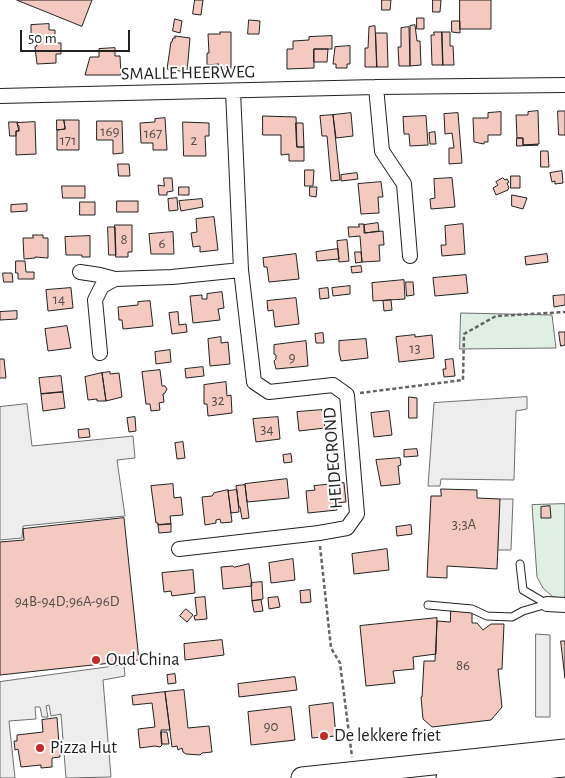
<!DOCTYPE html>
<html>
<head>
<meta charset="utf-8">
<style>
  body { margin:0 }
  #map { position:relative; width:565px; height:778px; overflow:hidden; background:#fff; font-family:"Alegreya Sans",sans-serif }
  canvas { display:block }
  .scale { position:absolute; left:20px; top:30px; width:110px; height:22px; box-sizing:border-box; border:2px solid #222; border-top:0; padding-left:6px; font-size:15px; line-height:18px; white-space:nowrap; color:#222; -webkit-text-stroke:4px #fff; paint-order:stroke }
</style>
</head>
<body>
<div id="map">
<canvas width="565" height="778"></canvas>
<div class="scale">50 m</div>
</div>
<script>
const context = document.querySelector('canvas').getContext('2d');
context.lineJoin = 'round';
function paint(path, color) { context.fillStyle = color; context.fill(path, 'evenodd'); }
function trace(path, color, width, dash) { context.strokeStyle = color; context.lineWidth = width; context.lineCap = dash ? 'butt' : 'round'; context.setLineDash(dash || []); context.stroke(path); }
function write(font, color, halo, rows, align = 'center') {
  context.font = font + ' "Alegreya Sans",sans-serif'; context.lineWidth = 4; context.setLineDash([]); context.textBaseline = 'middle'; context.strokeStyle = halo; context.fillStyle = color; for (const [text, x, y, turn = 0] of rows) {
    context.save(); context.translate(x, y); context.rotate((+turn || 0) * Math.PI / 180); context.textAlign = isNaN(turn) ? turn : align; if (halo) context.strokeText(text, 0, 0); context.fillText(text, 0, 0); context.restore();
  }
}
const green = new Path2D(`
  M461 313 552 315 556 348 460 349Z
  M565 504V598L553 597 543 588 537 577 532 505Z`);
const parking = new Path2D(`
  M527 397V409L516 411 514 480 441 479 440 486H428L434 403Z
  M27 404 32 446 133 436 135 458 117 460 125 516 23 526 22 538 0 540V407Z
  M500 499H513L511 550H498Z
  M536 634 550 635V717H536Z
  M124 665 125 676 103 680 111 777 66 778 61 714 51 716 49 705 46 706 48 717H42L40 707H35L36 719 9 721 15 778H0V682Z`);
const building = new Path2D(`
  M17 0H92L82 26Z
  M195 0H203L201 15 193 14Z
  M382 0H391L390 10H382Z
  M433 0H441L440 12H433Z
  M460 0H491V29H460Z
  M417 18H424V29H417Z
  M175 19 182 21 180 33 173 31Z
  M249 20 260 21 259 34H248Z
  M452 21H460V33L452 32Z
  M49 24V30H55V43H61V54H56V63L37 64 35 47 37 46 36 40H31V25Z
  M415 25 417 41H420L421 65 410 66V26Z
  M375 26 377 67H365V48H368L369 27Z
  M409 27 410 66H399L398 47H401V28Z
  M220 32H231V69H219V64L207 65V53H209L208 34H220Z
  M434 32H442L443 65H432L431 35H434Z
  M442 32H450V46H453L454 65H443Z
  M376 33H387L388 67H377Z
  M175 36 190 38 187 72 167 69 171 42H172L173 38H175Z
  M332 36V49H314V68L287 69V49H293V41L309 40V37Z
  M350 46V64H347V68H336V64H333L335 47Z
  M115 48V56H120L121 75H85L90 57H99V49Z
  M314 49H328L327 62H314Z
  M538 111 539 144 523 145V138H517L516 115H528V112Z
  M558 111H565V135H559Z
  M501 112V135H488V142H484V144L474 142 473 118H488V113Z
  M351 113 353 136 336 138 333 115Z
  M458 113 462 163 449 164V148H454L452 133 445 134 444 114Z
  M333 115 340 180 331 181 327 136H322L320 116Z
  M263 116 296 117 297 147H304V161H289V154L281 155V135H263Z
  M426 116 428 145 410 146 409 134H404L403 117Z
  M165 118 167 150H153V143H141L140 123 155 122V119Z
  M57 120H64L65 129 57 130Z
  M64 120H79V150H57V130L65 129Z
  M97 121H122L123 153 113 154V140H97Z
  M9 122H18L17 124 19 126V131H16V136H10Z
  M35 122 36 154 16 155V131H19L17 123Z
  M183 122 209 123V136H205L206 156H184Z
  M296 123H303L304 147H297Z
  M435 132 436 144H430L429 133Z
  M517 138H523V145H538L517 146Z
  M541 151H548L549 167H541Z
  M118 164H129L130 176H119Z
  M305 170H314L313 186H305Z
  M562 171 563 183 555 184V181L552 182 550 173Z
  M357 173 358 179 341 181V175Z
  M511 176H520V188H511Z
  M164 178H172L173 191 167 192V195H159L158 185 164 186Z
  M452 178 455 207 431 209 430 199 435 198 434 179Z
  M503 178 505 180 507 179 509 182 507 183 509 188 508 189V190L496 195 493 188 498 185 496 182Z
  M381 182 383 197H378L379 213 361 214 358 184Z
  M62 186H85V198H63Z
  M179 187H189V195H179Z
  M310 187H317L316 197 310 196Z
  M512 195 527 198 523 209 512 206Z
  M177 198 178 210 169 211 168 199Z
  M202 199 203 207 181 211 179 201Z
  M117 201H138V212H117Z
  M80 202H95V215H80Z
  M27 204V211L11 212V205Z
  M214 217 218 250 200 252V246L193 247 191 233 197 232 196 219Z
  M378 223 379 231 365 233 364 225Z
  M359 224H364V233L383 231 384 245H379L380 261 362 262 360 236 349 237 348 227H359Z
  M463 224 465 254 442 256 441 245H446L445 226Z
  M115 225H132V252H128V257H116Z
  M108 227H115L116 255H109Z
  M173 232 174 254H151L149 234Z
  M33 235H43V238H48V258L35 257V258L24 259 23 238H33Z
  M90 236V257H82V255H66L65 237Z
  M347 240 349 261 339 262 337 241Z
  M338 249 339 259 317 261 316 252Z
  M355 252H361L362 262 356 263Z
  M296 254 299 279 269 282 267 267H264L263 258Z
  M547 254 548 262 526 265 525 257Z
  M16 261H25L26 272H34V279H18V273H16Z
  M361 266 362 272 352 273 351 267Z
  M3 273H12L13 282H4Z
  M466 275 468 293 435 296 433 278Z
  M404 280 405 299 373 301 372 283Z
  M406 282H413L414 295 407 296Z
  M350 286V294L333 296 332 288Z
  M71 288 73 308 48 311 46 290Z
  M328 288 329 298 320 299 319 289Z
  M222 292 224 308 218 309 220 320 193 323 190 296 202 295V299H207V294Z
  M565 295V305L554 307 553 296Z
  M296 298 299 324 275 327 273 310 268 311 267 301Z
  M391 300 392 310 384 311 383 301Z
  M150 301 153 326 123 329 122 320H119L118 307 138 305V302Z
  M17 311V319L0 320V312Z
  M178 312 179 325 186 324 187 332 172 334 169 313Z
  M67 326 71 348 48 351 45 329Z
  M559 332H565V345L561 346Z
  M323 333 324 343H316L315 334Z
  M415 335V337L432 335 434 358 399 362 396 337Z
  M221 337V343L228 342 230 364 210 366 208 339Z
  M366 339 368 358 341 361 339 352V341Z
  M306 341 308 366 276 369 274 361 276 359V355L274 354V345Z
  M170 350 171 362 156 364 155 352Z
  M0 359H4L6 378H0Z
  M453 359 455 376 444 377 443 369H446L445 360Z
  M203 367 204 376 186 378 185 369Z
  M160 370 162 386H165L167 389 165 393 163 394 164 402 159 403 160 410 151 411 150 404H146L142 372Z
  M110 372V374L119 373 122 397 106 401 102 373Z
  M102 373 106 401H97V399L88 400 85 377Z
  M61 376 63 392 41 394 39 378Z
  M226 382 227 396 231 395 232 413 208 416 207 404H204V385Z
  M63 392 65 408 43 411 41 394Z
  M409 397 417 398V418H409Z
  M322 410 325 428 299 431 297 412Z
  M389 411 392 435 374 437 371 413Z
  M135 417 136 431 129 432 127 418Z
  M278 417 280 439 256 442 253 419Z
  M89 429 90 437 79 438 78 430Z
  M183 442 185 458 177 459 175 443Z
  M417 449 418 456 404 457V450Z
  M291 454 292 462 284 463 283 455Z
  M400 458 401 465 398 466 400 484 381 486 376 460Z
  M287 479 289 498 247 502 245 484Z
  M344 483 346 502 336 503 334 484Z
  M173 484 174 498 181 497 183 515 170 516 171 524 158 525V523H156L151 486Z
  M334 484 337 510 308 513 306 491 315 490 314 486Z
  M245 485 249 518 242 519 240 507H239L236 486Z
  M441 489 477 490V498L500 499 497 569 447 566V578L427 577 431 496H441Z
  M228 490 232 522 221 523 220 519 216 520V523L205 525 202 497 212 496 214 493Z
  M237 490 239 512 231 513 228 491Z
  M550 506 551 518H541V507Z
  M124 518 139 660 0 675V542L24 540 23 529Z
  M171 524V532L159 533 158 525Z
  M411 525 412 534 397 536 396 527Z
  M387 549 389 570 354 574 352 554Z
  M293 559 295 580 271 583 269 563Z
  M249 564 252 586 223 589 221 567 233 566 234 567Z
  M193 570 195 593 172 596 171 591 164 592 162 573Z
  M262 582 263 599 252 601 251 583Z
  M310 590 311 602 301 603 300 591Z
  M205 597 207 619 195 620 194 616 197 615 195 598Z
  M278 597 280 607 269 609 268 598Z
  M261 600 263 611 254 612 252 601Z
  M186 609 193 615 187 622 180 616Z
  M451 611 472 612V623H477L483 630 491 624H504L502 669H498L502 707 491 720 432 727 423 719 421 697H422L424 661H435L437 621 450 622Z
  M437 618 436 654 413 657 414 669 393 671 395 683 366 686 360 626Z
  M222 640 224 655 185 660 184 644Z
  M561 641H565V678Z
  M175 674 176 683 168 684 167 675Z
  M295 677 297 690 239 697 238 684Z
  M184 690 188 728 209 726 212 752 202 753 200 755 186 754 183 752 182 748 178 750 177 746 172 747 165 692Z
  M165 692 170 730H161L162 745 160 747 155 746 140 748 138 729 155 727 152 703 133 705 132 696Z
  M333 703 336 736 312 738 309 706Z
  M291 707 295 740 251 745 248 712Z
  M57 718 60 757 52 758V767L41 768V765L21 767 18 749 15 750 14 741H17V735L43 732 42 720Z
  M161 732H167L169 744H162Z`);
const path = new Path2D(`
  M360 393 463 380 464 334 496 316 565 312
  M320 546 331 648 340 663 352 757`);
const lane = new Path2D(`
  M520 564 523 590 547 604
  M428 605 472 609 487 616 512 617 523 611 547 604`);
const street = new Path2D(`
  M376 87 382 151 404 184 410 256
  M0 96 376 87 565 85
  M80 272 100 275 115 279
  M100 353 95 300 102 286 115 279 172 277 241 270
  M179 549 319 533 347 528 357 514 347 395 333 385 269 392 254 382 241 270 233 91
  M547 604 565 605`);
const primary = new Path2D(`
  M302 778 565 750
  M447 778 565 766`);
const markers = [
  [96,660,5,"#c62828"],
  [324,736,5,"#c62828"],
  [40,748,5,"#c62828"]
];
const numberNames = [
  ["169",110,131],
  ["167",153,133],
  ["171",68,140],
  ["2",194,140],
  ["8",124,239],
  ["6",162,243],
  ["14",59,299],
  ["13",415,348],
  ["9",292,357],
  ["32",218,400],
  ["34",267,429],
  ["3;3A",464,524],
  ["94B-94D;96A-96D",67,601],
  ["86",463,665],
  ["90",271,726]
];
const streetNames = [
  ["SMALLE HEERWEG",188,73,-1],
  ["HEIDEGROND",333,458,-94]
];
const poiNames = [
  ["Oud China",106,660],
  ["De lekkere friet",334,736],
  ["Pizza Hut",50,748]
];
paint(green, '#e0efe3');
trace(green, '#6f6f6f', 1);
paint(parking, '#ededed');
trace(parking, '#6f6f6f', 1);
paint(building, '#f3c9c0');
trace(building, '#222', 1);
trace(lane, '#222', 9);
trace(street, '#222', 16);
trace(primary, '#222', 23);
trace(path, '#646464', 2.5, [4, 2.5]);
trace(lane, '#fff', 7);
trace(street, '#fff', 14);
trace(primary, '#fff', 21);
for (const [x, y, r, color] of markers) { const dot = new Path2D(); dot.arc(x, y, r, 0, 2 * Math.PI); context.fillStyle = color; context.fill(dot); trace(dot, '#fff', 2); }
write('15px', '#564c4a', null, numberNames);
write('18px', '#222', '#fff', streetNames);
write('18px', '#222', '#fff', poiNames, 'left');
</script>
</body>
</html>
